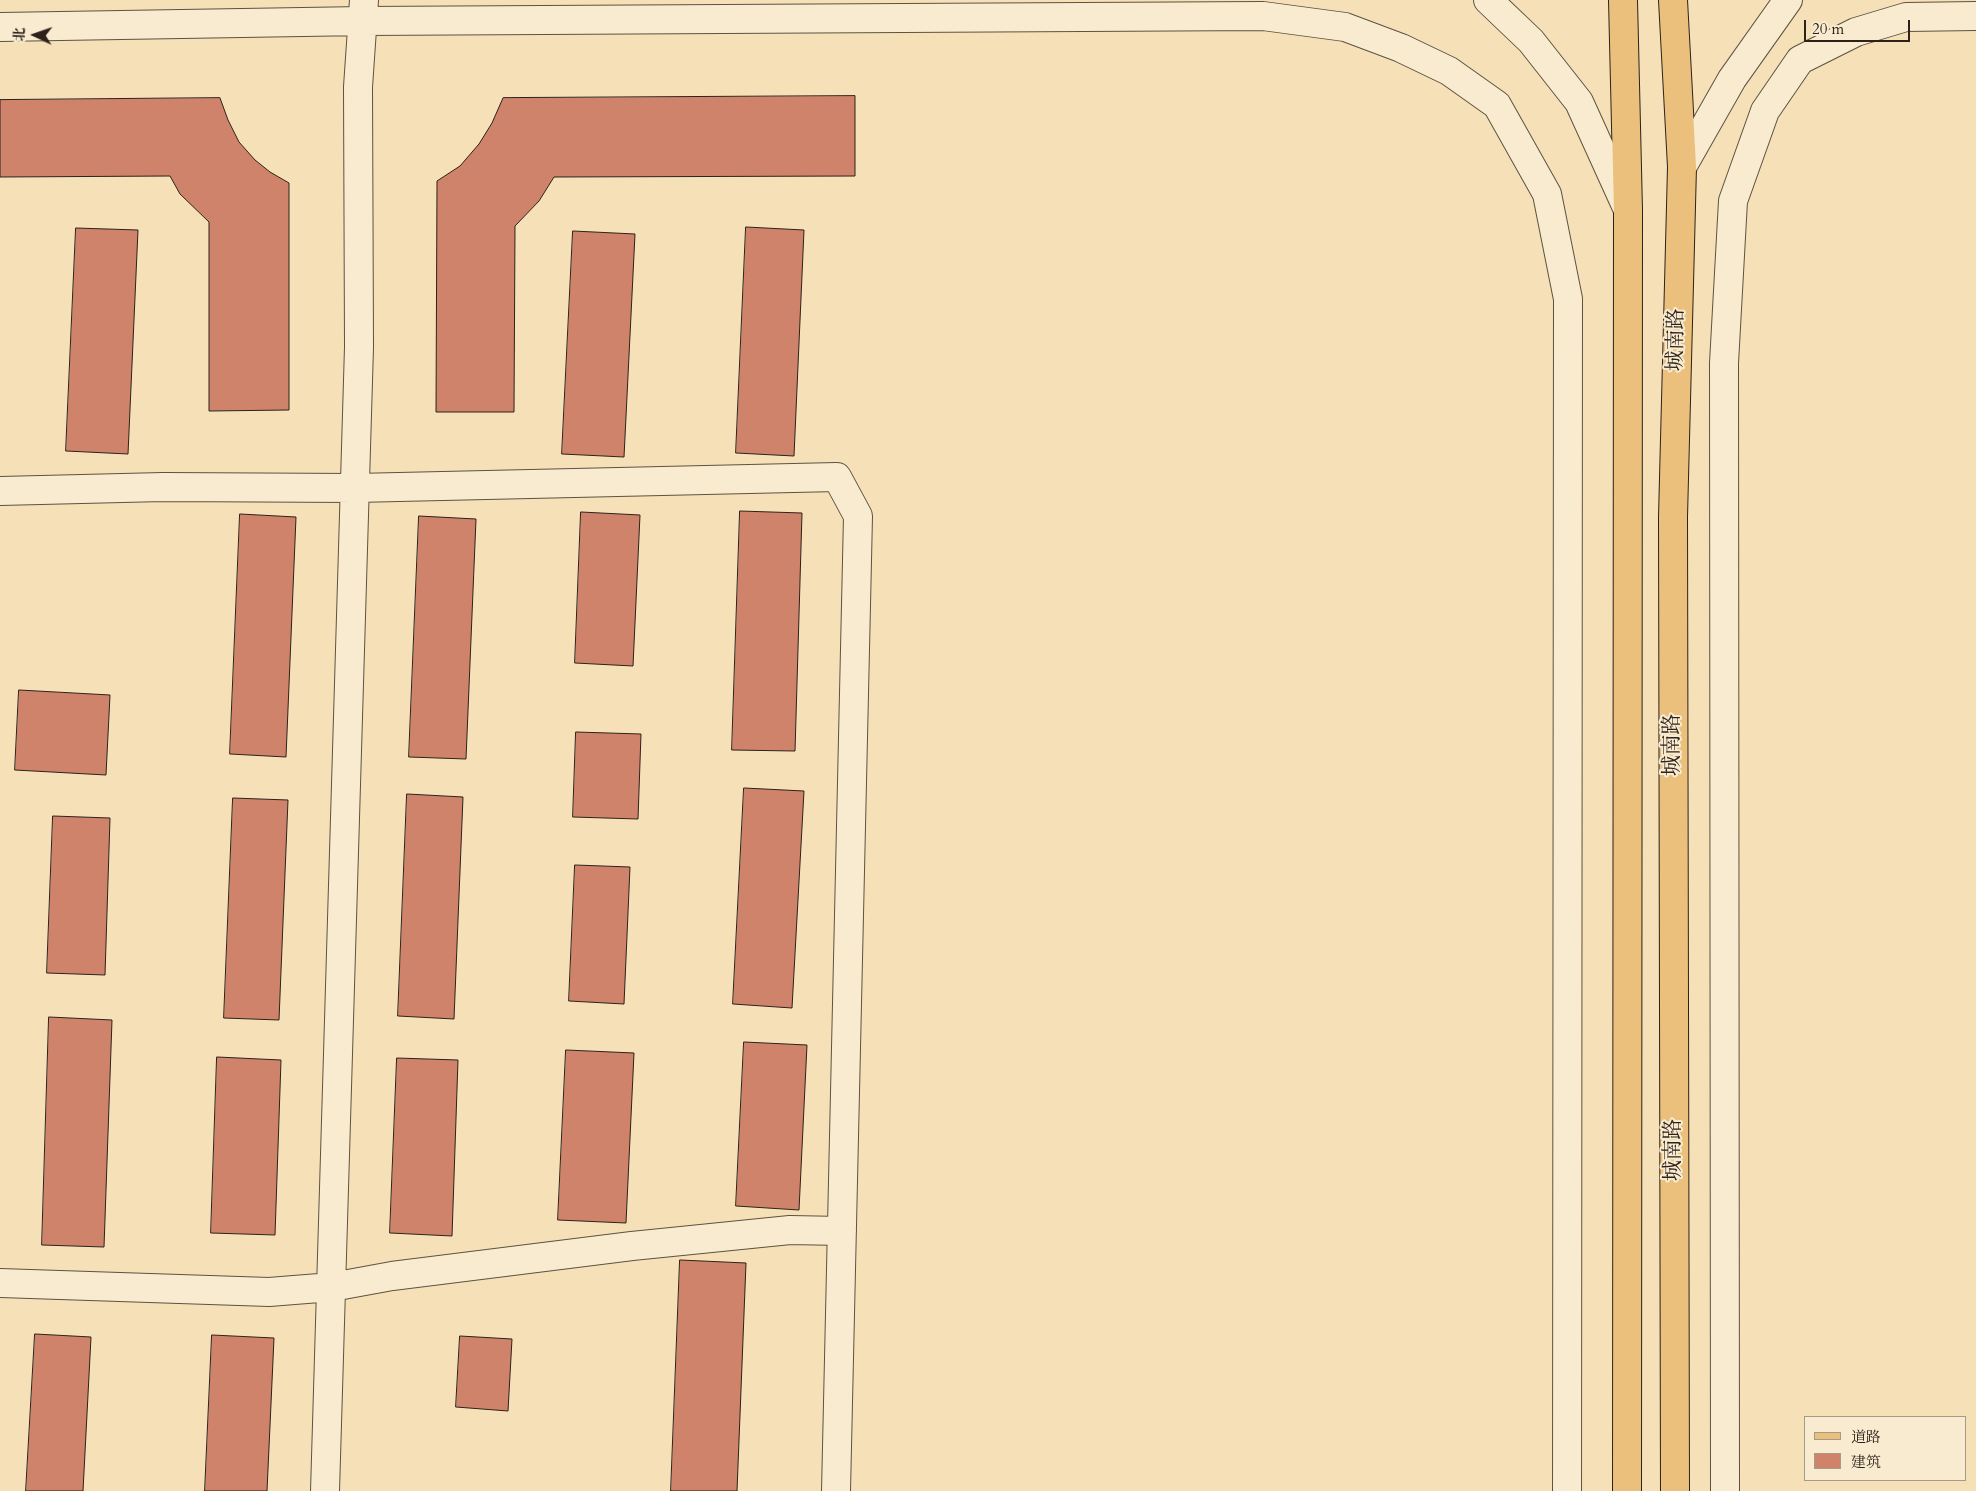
<!DOCTYPE html>
<html>
<head>
<meta charset="utf-8">
<style>
  body { margin:0 }
  #map { position:relative; width:1976px; height:1491px; overflow:hidden; background:#f5e0b7; font-family:Cardo,"Noto Serif SC",serif }
  canvas { display:block }
  .legend { position:absolute; left:1804px; top:1416px; width:162px; height:65px; box-sizing:border-box; background:#f8ebd0; border:1px solid #a69b87; margin:0; padding:6px 9px; list-style:none; font-size:15px; color:#2c221a }
  .legend li { display:flex; align-items:center; gap:10px; height:25px }
  .legend b { width:25px; border:1px solid #a69b87 }
  .north { position:absolute; left:10px; top:10px; width:50px; height:50px; -webkit-text-stroke:4px #f8ebd0; paint-order:stroke; rotate:273deg; font-size:14px; font-weight:700; line-height:20px; text-align:center; color:#2c221a }
  .north::after { content:''; display:block; margin:auto; width:18px; height:22px; background:#2c221a; clip-path:polygon(50% 0,100% 100%,50% 72%,0 100%) }
  .scale { position:absolute; left:1804px; top:20px; width:106px; height:22px; box-sizing:border-box; border:2px solid #2c221a; border-top:0; padding-left:6px; font-size:15px; line-height:18px; white-space:nowrap; color:#2c221a; -webkit-text-stroke:4px #f8ebd0; paint-order:stroke }
</style>
</head>
<body>
<div id="map">
<canvas width="1976" height="1491"></canvas>
<ul class="legend">
<li><b style="height:6px;background:#eac07c"></b>道路</li>
<li><b style="height:14px;background:#cf836a"></b>建筑</li>
</ul>
<div class="north">北</div>
<div class="scale">20 m</div>
</div>
<script>
const context = document.querySelector('canvas').getContext('2d');
context.lineJoin = 'round';
function paint(path, color) { context.fillStyle = color; context.fill(path, 'evenodd'); }
function trace(path, color, width, dash) { context.strokeStyle = color; context.lineWidth = width; context.lineCap = dash ? 'butt' : 'round'; context.setLineDash(dash || []); context.stroke(path); }
function write(font, color, halo, rows, align = 'center') {
  context.font = font + ' Cardo,"Noto Serif SC",serif'; context.lineWidth = 4; context.setLineDash([]); context.textBaseline = 'middle'; context.strokeStyle = halo; context.fillStyle = color; for (const [text, x, y, turn = 0] of rows) {
    context.save(); context.translate(x, y); context.rotate((+turn || 0) * Math.PI / 180); context.textAlign = isNaN(turn) ? turn : align; if (halo) context.strokeText(text, 0, 0); context.fillText(text, 0, 0); context.restore();
  }
}
const building = new Path2D(`
  M855 96V176L554 177 539 201 515 226 514 412H436L437 181 460 166 479 144 492 123 503 98Z
  M220 98 228 120 239 142 255 160 270 172 289 183V410L209 411V222L180 194 170 176 0 177V100Z
  M746 227 804 230 794 456 736 453Z
  M76 228 138 230 128 454 66 451Z
  M573 231 635 234 624 457 562 454Z
  M740 511 802 513 795 751 732 750Z
  M581 512 640 515 633 666 575 663Z
  M240 514 296 517 286 757 230 754Z
  M419 516 476 519 466 759 409 757Z
  M19 690 110 695 106 775 15 770Z
  M576 732 641 734 638 819 573 817Z
  M744 788 804 791 792 1008 733 1004Z
  M407 794 463 797 454 1019 398 1016Z
  M233 798 288 800 279 1020 224 1018Z
  M53 816 110 818 105 975 47 973Z
  M575 865 630 867 624 1004 569 1001Z
  M49 1017 112 1020 104 1247 42 1245Z
  M744 1042 807 1045 799 1210 736 1206Z
  M566 1050 634 1053 626 1223 558 1220Z
  M217 1057 281 1060 275 1235 211 1233Z
  M397 1058 458 1060 452 1236 390 1233Z
  M680 1260 746 1263 737 1491H671Z
  M35 1334 91 1337 83 1491H26Z
  M212 1335 274 1338 267 1491H205Z
  M460 1336 512 1339 508 1411 456 1407Z`);
const minor = new Path2D(`
  M1488 0 1531 41 1579 102 1628 210
  M0 27 363 21 1263 16 1345 27 1401 48 1449 71 1497 105 1547 194 1568 299 1567 1491
  M1682 167 1732 79 1788 0
  M0 491 163 487 355 488 837 477 858 516 836 1491
  M0 1283 269 1292 332 1287 392 1276 632 1246 790 1230 842 1231
  M325 1491 359 347 358 87 364 0
  M1725 1491 1724 363 1733 201 1765 111 1800 60 1856 32 1906 17 1976 16`);
const major = new Path2D(`
  M1623 0 1628 210 1627 1491
  M1673 0 1682 167 1673 517 1675 1491`);
const streetNames = [
  ["城南路",1677,340,-89],
  ["城南路",1673,745,-90],
  ["城南路",1674,1150,-90]
];
paint(building, '#cf836a');
trace(building, '#2c221a', 1);
trace(minor, '#5e5241', 30);
trace(major, '#2c221a', 30);
trace(minor, '#f8ebd0', 28);
trace(major, '#eac07c', 28);
write('21px', '#2c221a', '#f8ebd0', streetNames);
</script>
</body>
</html>
